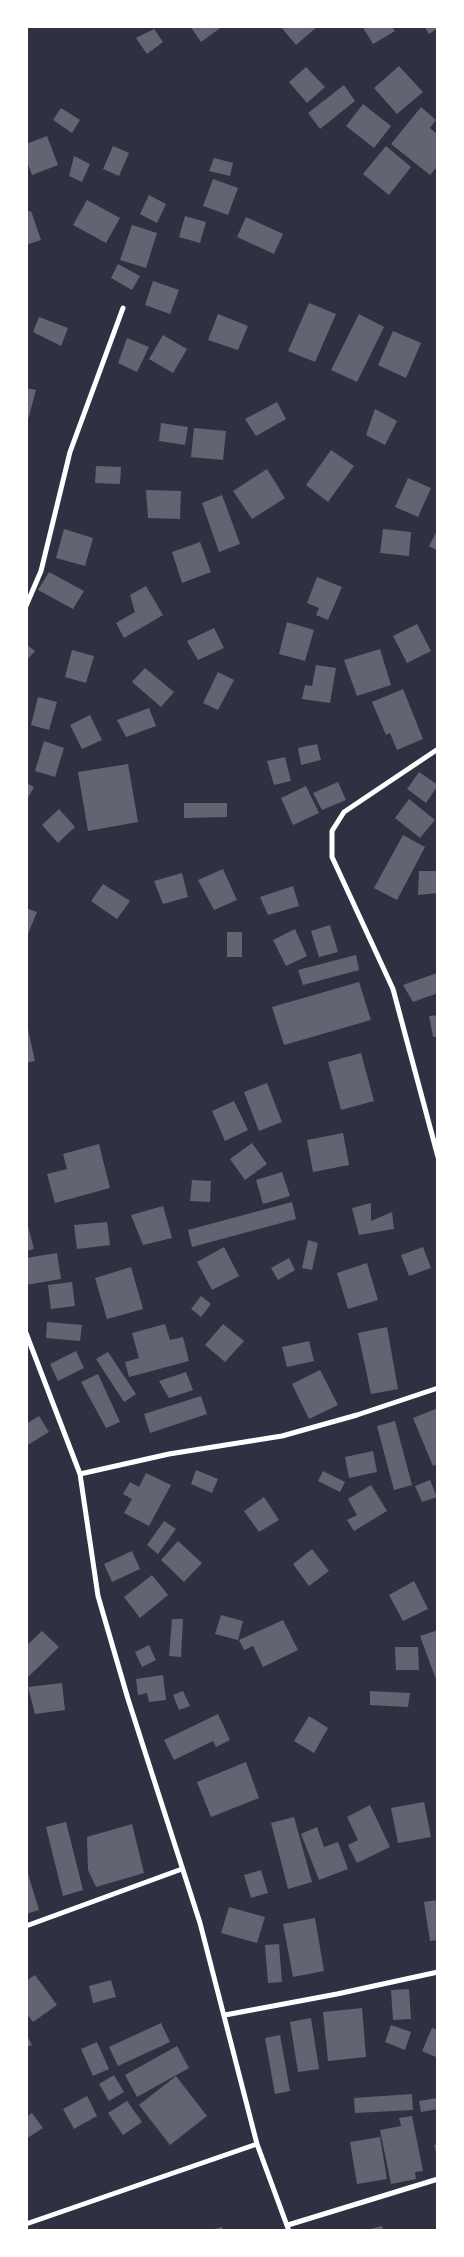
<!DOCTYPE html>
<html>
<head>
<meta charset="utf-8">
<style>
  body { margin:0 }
  #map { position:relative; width:464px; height:2257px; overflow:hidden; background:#2d3142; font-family:"Asap Condensed",sans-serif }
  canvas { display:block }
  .frame { position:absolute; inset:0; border:28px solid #fff; pointer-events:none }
</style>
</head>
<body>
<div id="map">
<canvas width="464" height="2257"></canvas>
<div class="frame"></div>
</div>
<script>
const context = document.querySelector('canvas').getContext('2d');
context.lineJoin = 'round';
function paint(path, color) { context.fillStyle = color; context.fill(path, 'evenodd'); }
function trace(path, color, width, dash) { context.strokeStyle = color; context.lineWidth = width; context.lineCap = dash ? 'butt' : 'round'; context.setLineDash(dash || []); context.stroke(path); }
const building = new Path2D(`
  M190 26H223L201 42Z
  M280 26H318L296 45Z
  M362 26H391L395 31 373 44Z
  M424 26H438V28L429 34Z
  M154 29 163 42 147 54 136 38Z
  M399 66 423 92 397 114 374 88Z
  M306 67 325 87 307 103 289 82Z
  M344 85 355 101 320 129 308 113Z
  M363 104 391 126 374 148 346 126Z
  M421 107 436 120 430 128 438 135V166L430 175 391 144Z
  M61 108 80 120 72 133 53 120Z
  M47 136 58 165 32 175 26 159V144Z
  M113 146 129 153 119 176 103 169Z
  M386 146 411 167 389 195 363 174Z
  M74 156 90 164 82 182 69 176Z
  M214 158 233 163 230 176 209 171Z
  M213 179 238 188 228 215 203 206Z
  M149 195 166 204 157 223 140 214Z
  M87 200 120 218 106 243 73 225Z
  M31 211 41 240 26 245V212Z
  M185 216 206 222 200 243 179 237Z
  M246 217 283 234 274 254 237 237Z
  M132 225 157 233 146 268 120 260Z
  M118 264 140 276 132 290 111 278Z
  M153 281 179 290 170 314 145 305Z
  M309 303 336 314 315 362 288 351Z
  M218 314 248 326 238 350 208 340Z
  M359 314 384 327 357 382 331 370Z
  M39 317 68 328 61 346 33 332Z
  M393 331 421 343 406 378 378 365Z
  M163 335 187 349 173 373 149 359Z
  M127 338 149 347 137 372 118 363Z
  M26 388 36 390 28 420 26 419Z
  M277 402 286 419 256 436 245 419Z
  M375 409 397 421 385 445 366 435Z
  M161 423 188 427 185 445 159 441Z
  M194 428 226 431 223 460 191 457Z
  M331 450 354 466 328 502 306 485Z
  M96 466 121 467 120 484 95 483Z
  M267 469 285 498 252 519 233 491Z
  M408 478 431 488 418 517 395 507Z
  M146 490 181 491 180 519 148 518Z
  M222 495 240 544 219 552 202 503Z
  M64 529 93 538 85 566 56 558Z
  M383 529 411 532 409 556 380 553Z
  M438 529V551L429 546Z
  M200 542 211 572 182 583 172 552Z
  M49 572 84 591 73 609 38 590Z
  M317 577 342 587 328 620 316 615 319 608 307 603Z
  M146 586 163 615 124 638 116 623 135 612 130 595Z
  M287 622 314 630 305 661 279 654Z
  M417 624 431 651 407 663 393 636Z
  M214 628 224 648 198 660 187 641Z
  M26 644 35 651 26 661Z
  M380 649 391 685 357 696 344 660Z
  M72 650 94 656 86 683 65 677Z
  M316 665 336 668 330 703 302 699 305 685 312 686Z
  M145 668 174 692 161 707 132 682Z
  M218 672 234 680 218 710 203 703Z
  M403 689 423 739 397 750 390 733 386 735 372 702Z
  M38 697 57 702 49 730 31 725Z
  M149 708 156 726 126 737 117 720Z
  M90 715 102 740 82 749 70 725Z
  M44 741 64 748 55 777 35 771Z
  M317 744 321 760 301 765 298 748Z
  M285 757 291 781 274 785 267 761Z
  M128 764 138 822 88 831 78 772Z
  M419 772 438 785 426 803 407 789Z
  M338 782 346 800 322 810 313 793Z
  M26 783 34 787 26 801Z
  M306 786 319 813 293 825 281 798Z
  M409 799 435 820 420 838 395 818Z
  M184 803H227V817L184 818Z
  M59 809 75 827 58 843 42 825Z
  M403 835 425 847 397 900 374 888Z
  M223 869 237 900 214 910 198 880Z
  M419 871H438V893L418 895Z
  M182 873 188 897 163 904 154 881Z
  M103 884 130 901 117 919 91 901Z
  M293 886 299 906 268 915 260 897Z
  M26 908 37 912 26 939Z
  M330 925 338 952 319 957 311 931Z
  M295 929 307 956 286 966 273 940Z
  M227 932H242V957H227Z
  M356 955 359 970 303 985 298 970Z
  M437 973 438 993 413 1002 403 985Z
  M359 982 371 1020 284 1045 272 1007Z
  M438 1015V1036L433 1037 429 1016Z
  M26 1020 35 1061 26 1063Z
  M361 1053 374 1101 341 1110 328 1062Z
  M267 1083 282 1122 259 1131 244 1092Z
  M234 1101 248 1130 225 1141 212 1111Z
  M343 1133 349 1165 313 1172 307 1140Z
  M252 1143 267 1164 245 1180 230 1159Z
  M99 1144 110 1188 55 1203 47 1174 67 1169 63 1154Z
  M282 1172 290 1196 263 1204 256 1180Z
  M192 1180 211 1181 210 1202 190 1201Z
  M292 1202 296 1219 192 1247 188 1230Z
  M371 1203V1221L392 1212 394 1229 359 1235 352 1208Z
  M163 1206 172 1238 143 1245 131 1215Z
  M26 1218 34 1249 26 1251Z
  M107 1222 110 1245 77 1249 74 1225Z
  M308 1240 318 1243 312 1270 302 1268Z
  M224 1247 239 1276 212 1290 197 1262Z
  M423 1247 431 1268 409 1276 401 1255Z
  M57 1253 61 1279 26 1285V1258Z
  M289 1258 295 1270 278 1280 271 1268Z
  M367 1263 378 1300 348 1309 337 1273Z
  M131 1267 143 1309 107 1319 95 1278Z
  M72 1282 75 1306 51 1309 48 1285Z
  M201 1296 211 1304 201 1317 191 1309Z
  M47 1322 82 1325 80 1341 46 1338Z
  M165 1324 170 1340 183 1337 189 1361 129 1377 125 1362 139 1358 132 1333Z
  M223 1324 244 1341 225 1362 205 1345Z
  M387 1327 398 1389 371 1394 358 1333Z
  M309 1341 314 1361 287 1367 282 1347Z
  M76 1351 84 1368 58 1381 50 1364Z
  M108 1352 136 1394 124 1402 96 1359Z
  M320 1370 338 1405 309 1419 292 1384Z
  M186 1372 193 1390 169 1398 159 1381Z
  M98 1374 120 1422 106 1428 81 1382Z
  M201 1396 207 1414 150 1433 144 1414Z
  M438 1408V1464L433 1466 413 1418Z
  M39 1416 49 1432 26 1446V1424Z
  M395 1421 412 1485 394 1490 377 1426Z
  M373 1451 377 1472 349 1478 345 1457Z
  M196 1470 218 1479 212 1493 191 1484Z
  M323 1471 345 1482 340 1492 318 1481Z
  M146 1473 171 1485 149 1526 124 1513 132 1499 123 1494 130 1482 139 1487Z
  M430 1480 437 1497 422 1502 415 1486Z
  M371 1485 387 1511 354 1531 347 1520 357 1515 348 1499Z
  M264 1497 279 1520 259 1532 244 1511Z
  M164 1521 176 1529 158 1554 147 1545Z
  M178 1541 202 1563 184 1582 161 1560Z
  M312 1549 329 1571 309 1586 293 1564Z
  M132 1551 140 1569 112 1582 104 1564Z
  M152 1575 168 1595 140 1618 124 1597Z
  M414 1581 428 1609 403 1621 389 1595Z
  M221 1615 243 1621 238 1640 215 1634Z
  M172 1619H183L181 1657 169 1656Z
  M283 1620 298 1650 263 1667 253 1646 244 1650 239 1640Z
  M438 1630V1685L420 1636Z
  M42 1631 59 1647 26 1679V1646Z
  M149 1645 156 1660 142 1667 135 1652Z
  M395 1647H418L419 1670H396Z
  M163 1675 166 1700 149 1702 147 1693 138 1695 136 1679Z
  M62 1683 65 1710 35 1714 28 1687Z
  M183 1691 190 1706 179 1710 173 1695Z
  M370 1691 410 1693 408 1707 370 1705Z
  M218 1714 230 1740 216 1747 213 1741 174 1760 164 1740Z
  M309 1716 328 1728 314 1753 294 1741Z
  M246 1762 259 1798 211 1817 197 1782Z
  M424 1802 431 1837 398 1843 391 1808Z
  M370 1805 390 1847 357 1863 348 1845 358 1840 347 1817Z
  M294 1817 312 1882 288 1889 271 1823Z
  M66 1822 83 1890 63 1896 46 1827Z
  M132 1824 144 1873 96 1887 88 1870 87 1837Z
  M317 1827 324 1847 338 1842 348 1869 319 1880 301 1834Z
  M26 1867 39 1910 26 1914Z
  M261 1870 268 1893 251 1898 244 1875Z
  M438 1900V1940L430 1941 424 1902Z
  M229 1907 265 1917 257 1943 221 1933Z
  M315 1918 324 1971 293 1977 283 1924Z
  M279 1944 282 1982 268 1983 265 1945Z
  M35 1975 57 2005 33 2022 26 2013V1981Z
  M111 1980 116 1997 93 2003 89 1986Z
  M409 1989 411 2019 393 2020 391 1990Z
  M362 2008 366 2057 328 2061 323 2012Z
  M311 2018 319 2069 298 2072 290 2022Z
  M161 2023 170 2042 118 2066 109 2047Z
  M391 2025 411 2032 405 2050 385 2042Z
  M432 2028 438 2030V2058L422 2051Z
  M26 2033 32 2045 26 2047Z
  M280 2035 290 2091 275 2094 265 2038Z
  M97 2042 109 2069 93 2076 81 2049Z
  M177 2046 189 2068 137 2097 125 2075Z
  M114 2075 124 2092 109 2101 99 2084Z
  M176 2076 207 2116 170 2145 139 2105Z
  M412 2094 413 2110 355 2113 354 2098Z
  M87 2096 97 2116 74 2129 63 2109Z
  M437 2098 438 2109 421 2112 419 2101Z
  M127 2101 142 2122 123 2135 108 2113Z
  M32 2113 43 2128 26 2139V2117Z
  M412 2116 423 2171 415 2172 416 2179 391 2184 380 2130 401 2126 399 2118Z
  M380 2137 387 2179 357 2184 350 2142Z
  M438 2144V2156H437L434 2145Z
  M382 2226 383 2231H367V2230Z
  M222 2227 223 2231H211V2230Z`);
const minor = new Path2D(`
  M26 606 41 571 70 452 123 308
  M438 749 344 812 332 831V857L393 989 438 1157
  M26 1333 80 1474 98 1596 128 1699 200 1923 257 2144 289 2231
  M80 1474 169 1454 282 1436 357 1415 438 1388
  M26 1926 182 1869
  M225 2015 337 1994 438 1972
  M26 2224 257 2144
  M288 2225 438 2179`);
paint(building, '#626471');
trace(minor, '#fff', 5);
</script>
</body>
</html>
